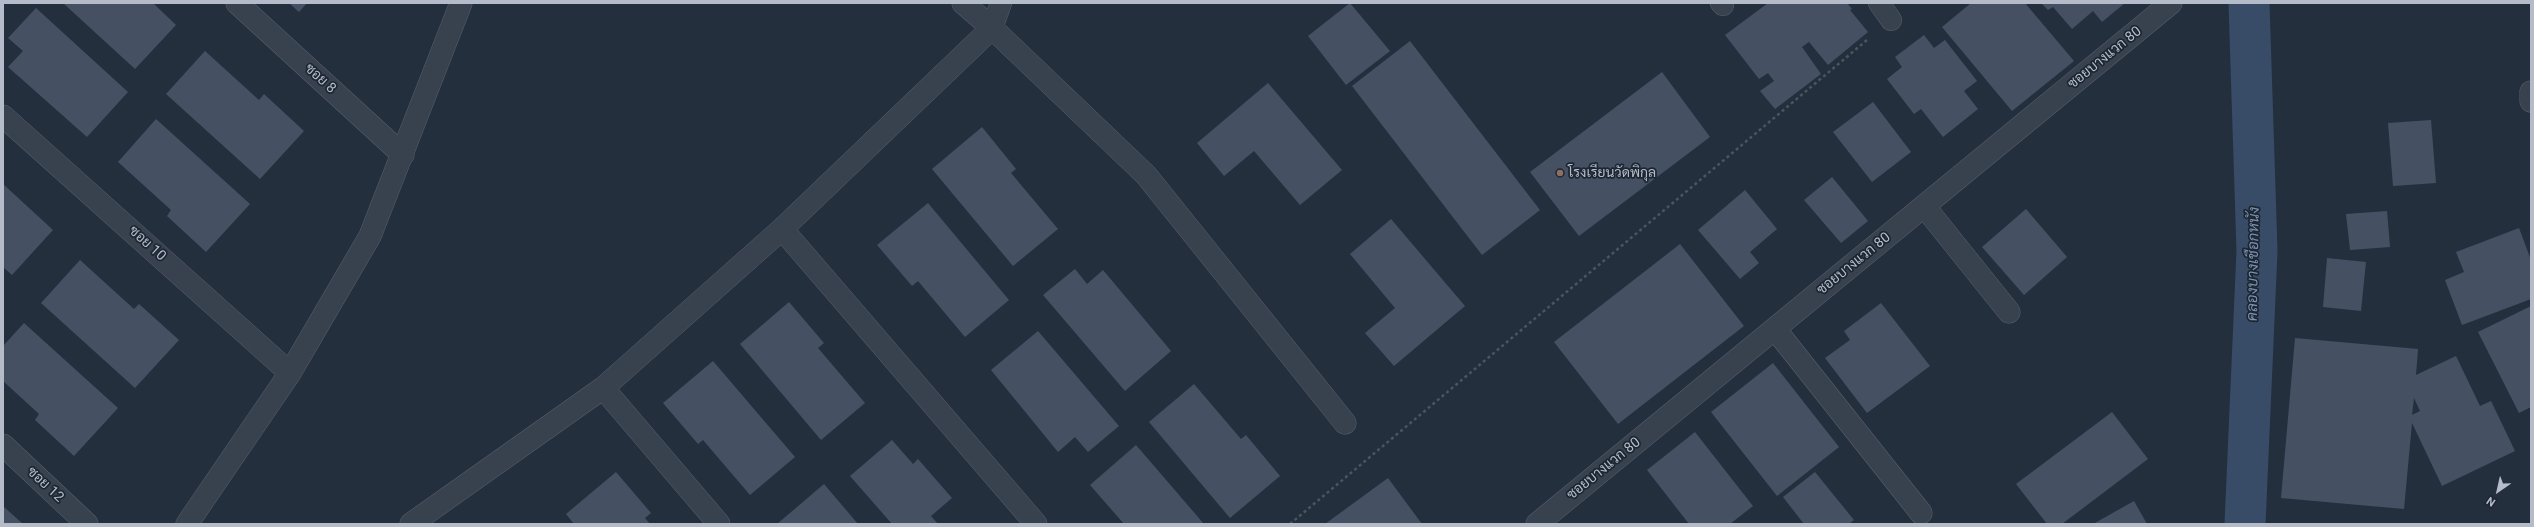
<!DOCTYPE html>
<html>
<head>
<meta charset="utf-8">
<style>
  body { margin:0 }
  #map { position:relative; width:2534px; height:527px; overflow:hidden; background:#242f3e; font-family:Roboto,sans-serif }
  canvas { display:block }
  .frame { position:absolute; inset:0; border:4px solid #b4bcc9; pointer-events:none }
  .north { position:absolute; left:2478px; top:471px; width:40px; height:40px; -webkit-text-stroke:3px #1d2633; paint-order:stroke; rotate:214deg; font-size:11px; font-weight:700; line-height:16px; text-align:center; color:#b4bcc9 }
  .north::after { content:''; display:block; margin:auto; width:14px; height:18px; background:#b4bcc9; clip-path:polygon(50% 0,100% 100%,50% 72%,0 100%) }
</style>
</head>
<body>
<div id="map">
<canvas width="2534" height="527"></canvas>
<div class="frame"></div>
<div class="north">N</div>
</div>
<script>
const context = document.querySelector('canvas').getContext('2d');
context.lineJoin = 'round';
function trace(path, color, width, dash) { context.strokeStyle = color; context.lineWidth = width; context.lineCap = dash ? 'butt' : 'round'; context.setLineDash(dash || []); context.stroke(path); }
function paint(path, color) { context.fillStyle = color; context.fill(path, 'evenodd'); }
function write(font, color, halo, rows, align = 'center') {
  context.font = font + ' Roboto,Sarabun,sans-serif'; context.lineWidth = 3.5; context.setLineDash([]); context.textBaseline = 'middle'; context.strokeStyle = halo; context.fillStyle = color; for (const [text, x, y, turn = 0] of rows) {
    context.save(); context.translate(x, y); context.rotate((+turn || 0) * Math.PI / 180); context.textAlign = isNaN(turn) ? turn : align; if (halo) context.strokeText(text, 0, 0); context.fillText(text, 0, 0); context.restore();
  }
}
const canal = new Path2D(`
  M2245 524 2257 251 2249 3`);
const building = new Path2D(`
  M63 3H153L176 25 135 69Z
  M289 3H307L299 12Z
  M1350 3 1390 51 1346 85 1308 36Z
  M1768 3H1847L1852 9 1850 10 1868 32 1828 65 1809 42 1802 47 1821 74 1775 109 1760 91 1774 81 1768 73 1759 79 1725 35Z
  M1971 3H2025L2074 61 2012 111 1942 27Z
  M2041 3H2125L2102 22 2093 11 2072 29 2053 7 2048 10Z
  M36 8 128 92 87 137 8 67 23 51 8 38Z
  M1924 35 1934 48 1945 40 1977 81 1964 91 1978 109 1943 137 1921 109 1914 114 1887 79 1902 67 1895 57Z
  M1410 41 1540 210 1482 255 1352 86Z
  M205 51 259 100 264 94 304 131 260 179 166 94Z
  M1662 72 1710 137 1579 236 1530 172Z
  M1268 83 1342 170 1300 205 1254 151 1224 176 1197 143Z
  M1873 102 1911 152 1872 182 1833 132Z
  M156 119 250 204 206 252 167 216 171 210 118 162Z
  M2431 120 2436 183 2393 186 2388 123Z
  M982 127 1016 169 1011 173 1058 229 1013 266 932 169Z
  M1832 177 1868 221 1841 243 1804 200Z
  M3 184 53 230 12 275 3 267Z
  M1745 190 1777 229 1750 252 1759 263 1740 279 1698 230Z
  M928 203 1009 300 965 337 918 281 912 286 877 245Z
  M2026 209 2067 257 2024 295 1982 247Z
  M2387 211 2390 247 2350 250 2346 214Z
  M1391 219 1465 306 1394 366 1365 333 1395 308 1350 254Z
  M2519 228 2531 260V299L2462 325 2445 280 2464 272 2456 252Z
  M1680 244 1744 326 1618 424 1554 342Z
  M2327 258 2366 262 2361 311 2323 307Z
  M80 260 134 309 139 304 179 340 135 388 41 303Z
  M1075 269 1087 284 1103 270 1171 351 1125 391 1043 295Z
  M789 302 824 343 818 348 865 403 821 440 740 344Z
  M1881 303 1930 366 1867 413 1825 358 1850 340 1844 331Z
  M2531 306V407L2519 413 2478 332Z
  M24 323 118 408 74 456 35 420 39 414 3 381V346Z
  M1038 331 1119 426 1088 452 1075 437 1058 452 991 370Z
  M2295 338 2418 349 2416 375 2456 356 2480 406 2491 401 2515 451 2442 486 2412 423 2404 509 2281 498ZM2414 398 2420 411 2412 415Z
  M713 361 795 457 750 495 703 440 698 444 663 403Z
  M1773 363 1839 447 1777 496 1711 412Z
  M1194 384 1241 439 1246 435 1280 476 1230 518 1149 422Z
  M2112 412 2148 459 2062 524H2047L2016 484Z
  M1695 432 1753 506 1730 524H1689L1647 470Z
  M892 440 913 464 918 459 952 498 931 516 938 524H892L850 476Z
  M1136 445 1204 524H1124L1090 485Z
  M616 472 651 513 645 518 650 524H574L566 514Z
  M1815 472 1854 520 1849 524H1804L1783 497Z
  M1388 478 1422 524H1325Z
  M824 484 858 524H777Z
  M2134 501 2147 524H2093Z
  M3 506 23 524H3Z`);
const path = new Path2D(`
  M1290 524 1867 40`);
const lane = new Path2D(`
  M1721 3 1723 5
  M1879 3 1891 20
  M992 28 1001 3`);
const street = new Path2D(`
  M237 3 403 155
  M963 3 992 28 1146 175 1345 423
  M2531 92V101
  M3 116 290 373
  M1924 206 2009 312
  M782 229 1036 524
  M1775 329 1921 513
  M603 388 719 524
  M3 445 87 524
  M187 524 290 373 370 236 461 3
  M411 524 603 388 782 229 992 28
  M1537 524 2171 3`);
const markers = [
  [1560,173,4,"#8d6e63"]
];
const streetNames = [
  ["ซอยบางแวก 80",2105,58,-39],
  ["ซอย 8",320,79,42],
  ["ซอย 10",147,244,42],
  ["ซอยบางแวก 80",1854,264,-39],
  ["ซอยบางแวก 80",1604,469,-39],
  ["ซอย 12",45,485,43]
];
const poiNames = [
  ["โรงเรียนวัดพิกุล",1568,173]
];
const waterNames = [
  ["คลองบางเชือกหนัง",2254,264,-89]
];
trace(canal, '#394c67', 41);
paint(building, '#455162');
trace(lane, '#565f6c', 22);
trace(street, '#565f6c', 23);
trace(path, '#44595c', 2.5, [3, 3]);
trace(lane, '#38414e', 21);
trace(street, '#38414e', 22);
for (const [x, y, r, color] of markers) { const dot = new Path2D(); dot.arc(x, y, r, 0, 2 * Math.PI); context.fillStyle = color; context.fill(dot); trace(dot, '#1d2633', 1.5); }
write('14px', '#b4bcc9', '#1d2633', streetNames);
write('14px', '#b4bcc9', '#1d2633', poiNames, 'left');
write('italic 15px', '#7c92b1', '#1d2633', waterNames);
</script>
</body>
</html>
